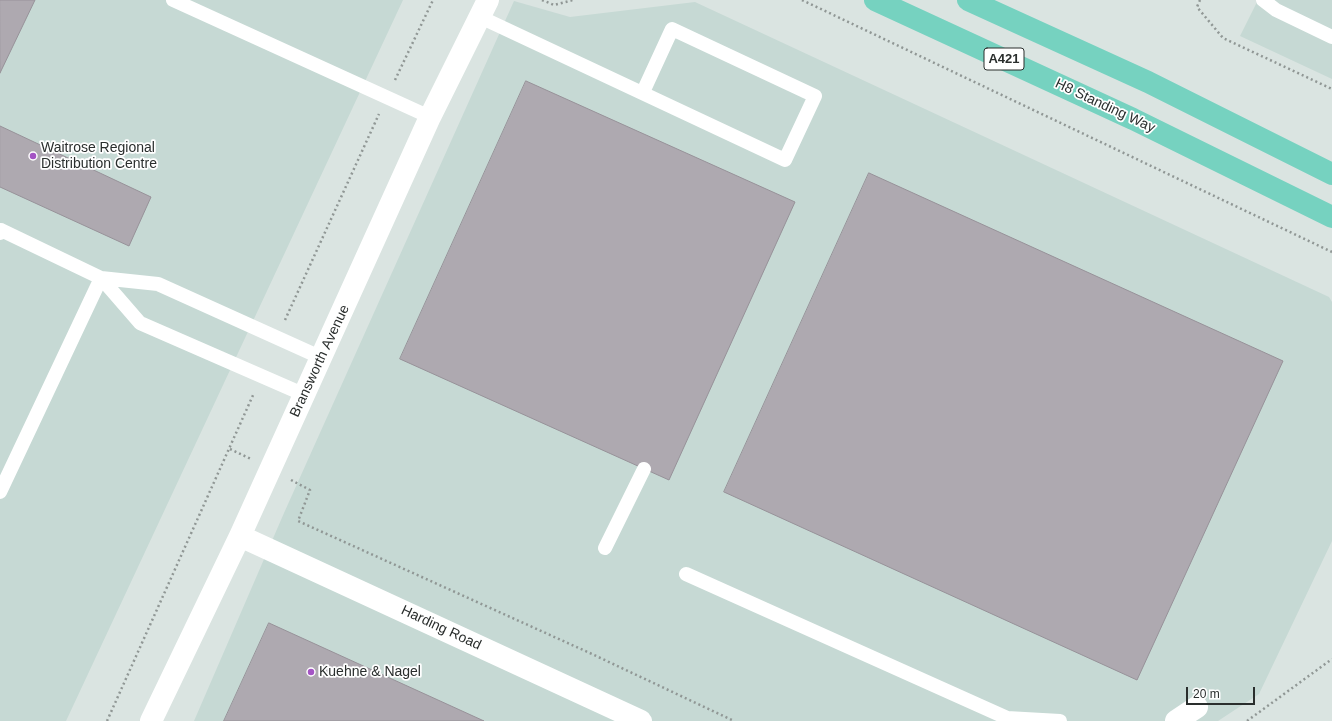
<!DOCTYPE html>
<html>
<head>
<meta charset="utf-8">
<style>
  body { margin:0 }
  #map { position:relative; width:1332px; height:721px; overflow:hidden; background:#dae4e1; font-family:Helvetica,sans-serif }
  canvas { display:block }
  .scale { position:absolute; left:1186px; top:687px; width:69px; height:18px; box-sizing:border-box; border:2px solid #2a2e2d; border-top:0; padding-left:5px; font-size:12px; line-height:14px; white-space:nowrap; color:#2a2e2d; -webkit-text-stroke:3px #fff; paint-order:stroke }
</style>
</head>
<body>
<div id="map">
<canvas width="1332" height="721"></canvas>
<div class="scale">20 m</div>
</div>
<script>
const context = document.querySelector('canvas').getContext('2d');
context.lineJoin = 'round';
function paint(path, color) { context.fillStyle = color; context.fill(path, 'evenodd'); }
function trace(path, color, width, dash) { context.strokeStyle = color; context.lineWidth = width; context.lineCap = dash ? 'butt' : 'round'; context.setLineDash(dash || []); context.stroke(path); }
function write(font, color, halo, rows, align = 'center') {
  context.font = font + ' Helvetica,sans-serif'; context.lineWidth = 3.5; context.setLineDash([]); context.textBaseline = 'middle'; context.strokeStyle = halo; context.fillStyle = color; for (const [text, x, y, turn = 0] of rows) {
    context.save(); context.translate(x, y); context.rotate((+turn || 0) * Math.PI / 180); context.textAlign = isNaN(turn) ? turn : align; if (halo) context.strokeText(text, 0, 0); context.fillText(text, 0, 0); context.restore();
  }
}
const built = new Path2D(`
  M0 0H403L66 721H0Z
  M1258 0H1332V79L1240 36Z
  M514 1 570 17 695 2 1329 297 1332 302V541L1259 694 1218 721H194L284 513Z`);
const building = new Path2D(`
  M0 0H35L0 73Z
  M526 81 795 202 669 480 400 359Z
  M0 126 151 197 129 246 0 187Z
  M869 173 1283 361 1137 680 724 492Z
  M269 623 484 721H224Z`);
const path = new Path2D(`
  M542 0 554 5 573 0
  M802 0 1332 252
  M1200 0 1197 7 1223 38 1332 89
  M395 80 433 0
  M285 320 379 114
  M230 449 251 459
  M291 480 310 490 298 521 592 654 734 721
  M107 721 254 393
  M1247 721 1332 659`);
const service = new Path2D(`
  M173 0 430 117
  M1263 0 1276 10 1332 37
  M480 17 785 160 815 96 672 29 643 92
  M0 233 1 230 101 278 158 284 322 358
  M101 278 140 323 305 395
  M0 492 101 278
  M605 548 644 469
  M686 574 1007 718 1060 721`);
const minor = new Path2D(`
  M240 536 641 721
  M151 721 240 536 430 117 488 0
  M1176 721 1197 707`);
const trunk = new Path2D(`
  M875 0 1133 119 1332 217
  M968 0 1148 82 1332 174`);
const markers = [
  [33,156,4,"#a454c4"],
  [311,672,4,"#a454c4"]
];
const shields = [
  [1004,59,40]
];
const shieldNames = [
  ["A421",1004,59]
];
const streetNames = [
  ["H8 Standing Way",1105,106,25],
  ["Bransworth Avenue",320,361,-65],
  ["Harding Road",441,628,25]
];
const poiNames = [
  ["Waitrose Regional",41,148],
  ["Distribution Centre",41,164],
  ["Kuehne & Nagel",319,672]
];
paint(built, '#c6d9d4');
paint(building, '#aea9b0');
trace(building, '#979299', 1);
trace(path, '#909795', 2.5, [2, 3]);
trace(service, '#fff', 14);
trace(minor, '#fff', 22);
trace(trunk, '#76d2c0', 22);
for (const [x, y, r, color] of markers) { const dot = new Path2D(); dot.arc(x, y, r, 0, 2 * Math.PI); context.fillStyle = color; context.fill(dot); trace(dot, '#fff', 1.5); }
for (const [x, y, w] of shields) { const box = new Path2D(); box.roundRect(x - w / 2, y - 11, w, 22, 3); context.fillStyle = '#fff'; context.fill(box); trace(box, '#2a2e2d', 1); }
write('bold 13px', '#2a2e2d', null, shieldNames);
write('14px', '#2a2e2d', '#fff', streetNames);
write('14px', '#2a2e2d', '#fff', poiNames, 'left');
</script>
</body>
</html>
